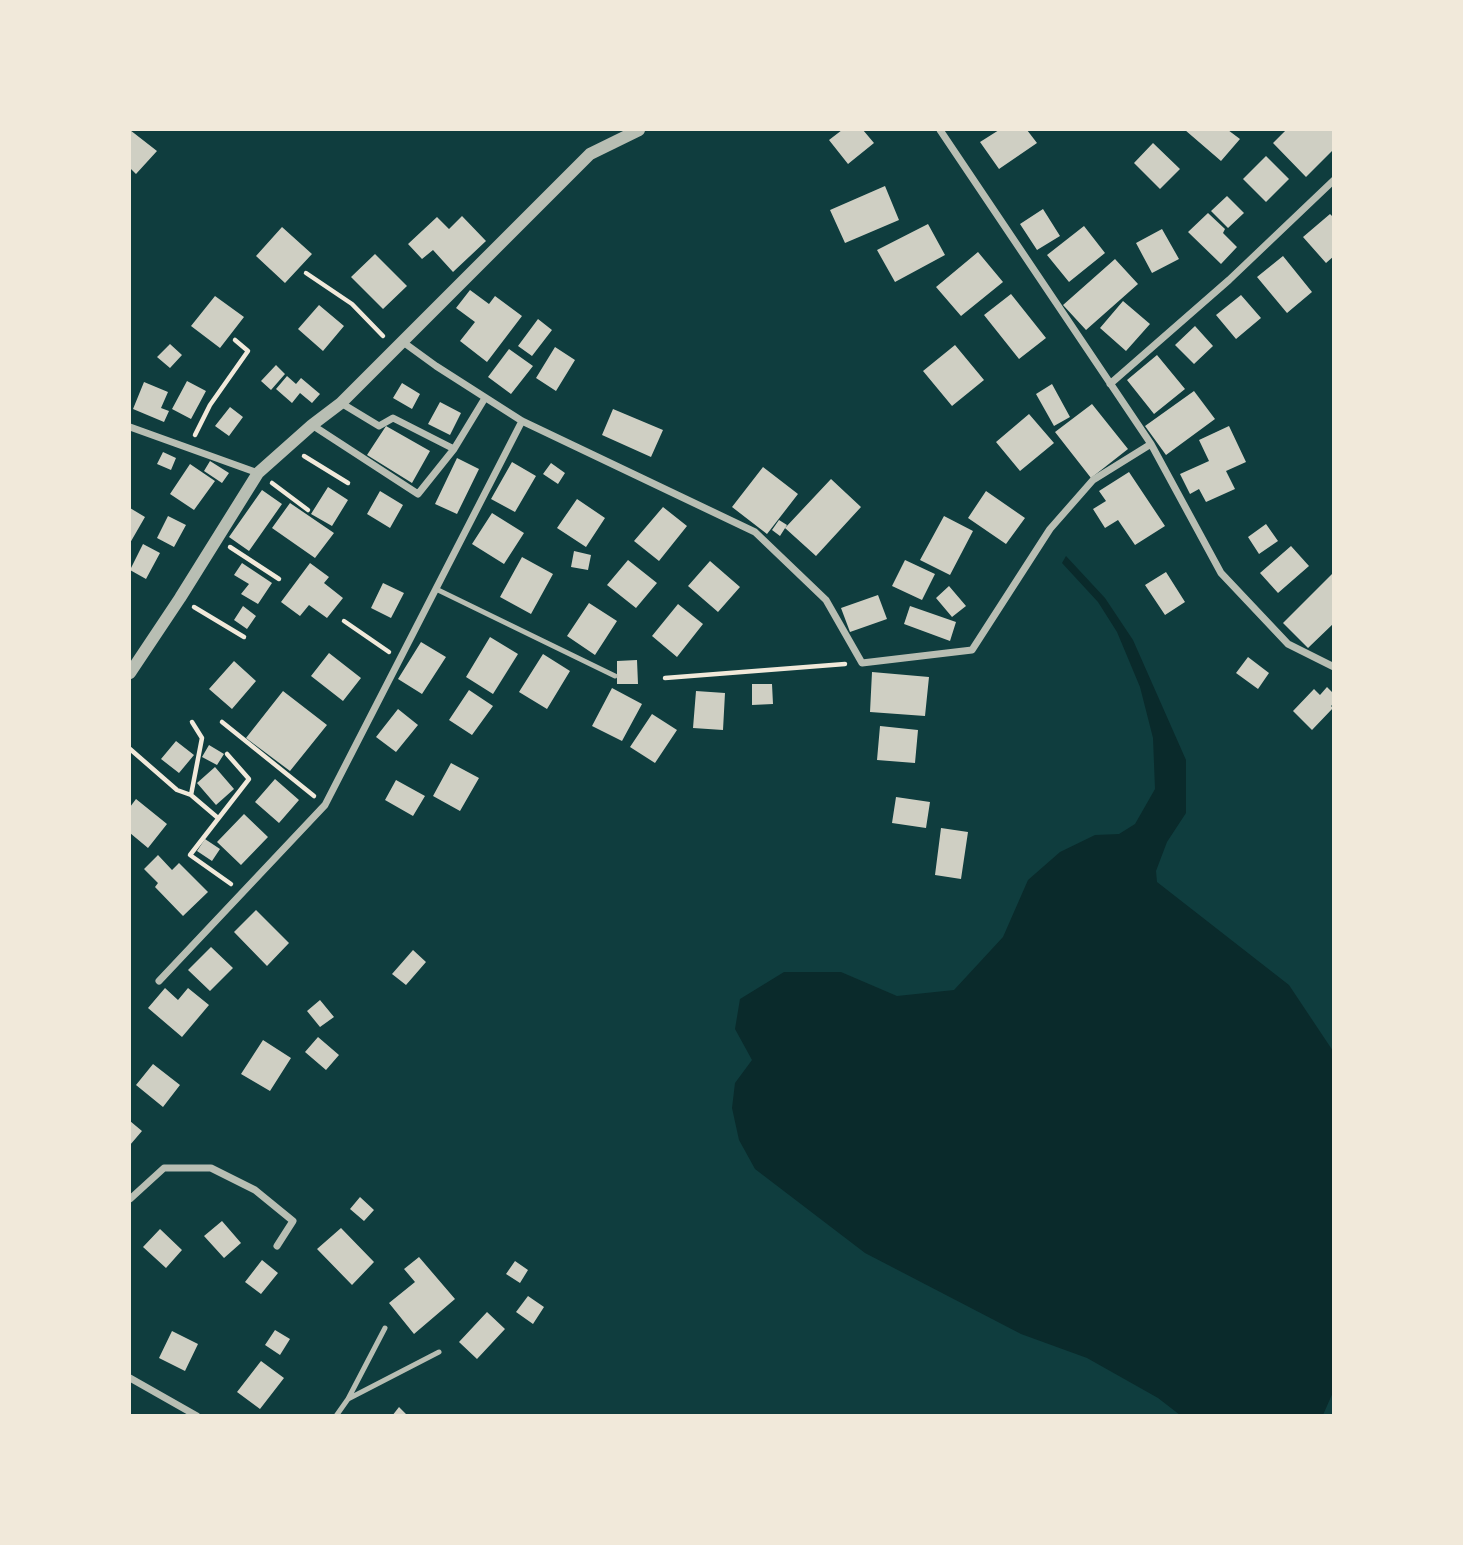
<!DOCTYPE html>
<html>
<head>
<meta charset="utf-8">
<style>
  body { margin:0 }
  #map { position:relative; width:1463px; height:1545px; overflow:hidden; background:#0f3d3e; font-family:"PT Sans",sans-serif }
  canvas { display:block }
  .frame { position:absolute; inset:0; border:131px solid #f1e9da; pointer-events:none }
</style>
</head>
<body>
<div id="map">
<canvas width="1463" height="1545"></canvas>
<div class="frame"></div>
</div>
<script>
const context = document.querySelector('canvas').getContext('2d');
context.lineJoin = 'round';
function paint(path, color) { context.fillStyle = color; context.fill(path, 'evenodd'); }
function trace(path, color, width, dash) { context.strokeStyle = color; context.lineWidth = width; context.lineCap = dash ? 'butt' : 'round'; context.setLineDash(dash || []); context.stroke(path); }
const water = new Path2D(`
  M1066 556 1105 598 1133 640 1186 760V813L1167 842 1156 871 1157 882 1289 985 1333 1051 1334 1390 1323 1415H1180L1158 1398 1087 1358 1021 1334 865 1253 755 1169 739 1140 732 1108 735 1083 752 1060 735 1029 740 999 784 972H841L897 996 954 990 1003 937 1028 880 1060 852 1095 835 1119 834 1135 824 1155 789 1153 738 1140 687 1117 632 1098 602 1062 563Z`);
const building = new Path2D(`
  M130 130 157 151 136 174 130 168Z
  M842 130H863L874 143 848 164 829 140Z
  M999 130H1027L1037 143 999 169 980 142Z
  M1185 130H1228L1240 139 1221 161Z
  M1286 130H1334V149L1306 177 1273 143Z
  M1153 143 1180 169 1160 189 1134 163Z
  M1266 156 1289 179 1266 202 1243 179Z
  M885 186 899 220 845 243 830 210Z
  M1227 196 1244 213 1228 228 1211 211Z
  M1043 209 1060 236 1037 250 1020 224Z
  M1208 213 1225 229 1223 233 1237 247 1221 264 1188 232Z
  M1330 214 1334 218V256L1326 263 1303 237Z
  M462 216 486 241 453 272 433 250 422 259 408 244 437 217 449 229Z
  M928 224 945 255 895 282 877 250Z
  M1084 226 1105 253 1069 282 1047 255Z
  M282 227 312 254 285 283 256 256Z
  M1162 229 1179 259 1152 273 1136 243Z
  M978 252 1003 282 961 316 936 287Z
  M375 254 407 286 383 309 351 277Z
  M1283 256 1312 292 1287 313 1257 277Z
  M1115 259 1138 284 1086 330 1063 305Z
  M470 290 489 304 495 296 522 316 487 362 460 341 475 322 456 308Z
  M1011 294 1046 338 1019 359 984 315Z
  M1241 295 1261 318 1236 339 1216 315Z
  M215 296 244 317 220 348 191 326Z
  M1123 301 1150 324 1126 351 1100 328Z
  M319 305 344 326 323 351 298 329Z
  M538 319 552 330 532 356 518 346Z
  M1195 326 1213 346 1194 364 1175 345Z
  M170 344 182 355 170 368 157 357Z
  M955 345 984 380 952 406 923 371Z
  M555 347 575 360 556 391 536 378Z
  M509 349 533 366 511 394 488 377Z
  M1157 355 1185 389 1154 414 1127 380Z
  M276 365 285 374 271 390 261 381Z
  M287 376 296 384 301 378 320 394 312 403 300 393 292 403 276 389Z
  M187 381 206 391 191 419 172 409Z
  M144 382 168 392 161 408 169 411 164 422 133 409Z
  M402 383 420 394 412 409 393 398Z
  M1052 384 1070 417 1054 426 1036 394Z
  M1194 391 1215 419 1166 455 1145 426Z
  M440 402 461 413 450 435 428 424Z
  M1092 404 1128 449 1091 478 1055 432Z
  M230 407 243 417 229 436 215 426Z
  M613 409 663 430 651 457 602 435Z
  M1029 414 1054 443 1020 471 996 442Z
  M386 426 430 451 412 483 367 455Z
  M1229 426 1246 462 1226 471 1235 489 1206 502 1199 489 1190 494 1180 474 1209 461 1199 440Z
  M163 452 176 458 171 470 157 464Z
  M457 458 479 469 457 514 435 504Z
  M210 461 229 473 222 483 204 471Z
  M512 462 536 476 515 512 491 499Z
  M551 463 565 473 558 484 543 474Z
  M190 464 215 481 194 510 170 494Z
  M763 467 798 494 767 534 732 507Z
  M1129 472 1165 526 1135 545 1118 520 1105 528 1093 509 1106 501 1099 491Z
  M831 479 861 507 816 556 785 528Z
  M328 487 348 500 332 526 311 514Z
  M262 490 282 504 249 551 229 537Z
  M380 491 403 505 390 528 367 514Z
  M986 491 1025 518 1006 544 968 518Z
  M577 499 605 518 586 547 557 528Z
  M290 503 334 533 315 558 272 528Z
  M663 507 687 526 659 561 634 541Z
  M130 508 145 517 130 543Z
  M492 513 524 533 504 564 472 544Z
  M168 516 186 525 174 547 157 538Z
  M944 516 973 531 950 575 920 560Z
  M779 520 787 525 780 536 772 530Z
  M1266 524 1278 541 1259 554 1248 537Z
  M143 544 160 553 146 579 130 570Z
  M1291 546 1309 566 1278 593 1260 573Z
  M574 551 591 555 588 570 571 567Z
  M522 557 553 574 531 614 500 597Z
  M628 560 657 583 636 608 607 585Z
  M905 560 935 574 922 600 892 586Z
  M710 561 740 587 718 612 688 586Z
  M242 563 272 583 258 604 241 594 249 584 234 575Z
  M310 563 329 577 324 583 343 598 327 618 309 605 300 616 281 602Z
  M1166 572 1185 602 1165 615 1145 585Z
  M1334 572V623L1308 648 1283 623Z
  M383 583 404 593 391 618 371 608Z
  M949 586 966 606 952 617 936 598Z
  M878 595 887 619 850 632 841 608Z
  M589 603 617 621 595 655 567 636Z
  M678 604 703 624 677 657 652 636Z
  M243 606 256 616 247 629 234 620Z
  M910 606 956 622 950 641 904 624Z
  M490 637 518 654 493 694 466 677Z
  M421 642 446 657 422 694 398 679Z
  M329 653 361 678 343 701 311 676Z
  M543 654 570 671 547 709 519 692Z
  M1248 657 1269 673 1258 689 1236 673Z
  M637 660 638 684H617V661Z
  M234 661 256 681 232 709 209 689Z
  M872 672 929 677 925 716 870 712Z
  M752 684H772L773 704 752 705Z
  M1327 687 1334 694V703L1331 706 1333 708 1312 730 1293 711 1314 689 1320 695Z
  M612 688 642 704 622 741 592 726Z
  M469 690 493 706 472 735 449 720Z
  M283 691 327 725 290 771 246 738Z
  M696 691 725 693 723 730 693 728Z
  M398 709 418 725 396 752 376 737Z
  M652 714 677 730 655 763 630 747Z
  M880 726 918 730 915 763 877 760Z
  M176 741 194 755 179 773 161 759Z
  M209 745 224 754 217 765 202 757Z
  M451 763 479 778 460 811 433 796Z
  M215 767 234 789 216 805 197 783Z
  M275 779 299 800 279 823 255 802Z
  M396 780 425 796 413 816 385 800Z
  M896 797 930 802 926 828 892 823Z
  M136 799 167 824 148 848 130 833V807Z
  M244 814 268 837 241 865 217 842Z
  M941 828 968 832 961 879 935 875Z
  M205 839 220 849 212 861 197 851Z
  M158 855 172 870 179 863 208 892 183 916 155 887 158 883 144 869Z
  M256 910 289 943 267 966 234 932Z
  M211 947 233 968 210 991 188 970Z
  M413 950 426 962 406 985 392 974Z
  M165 988 178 1000 188 988 209 1005 182 1037 148 1008Z
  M320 1000 334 1017 320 1027 307 1011Z
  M318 1037 339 1055 326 1070 305 1052Z
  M263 1040 291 1058 270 1091 241 1074Z
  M153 1064 180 1085 163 1107 136 1085Z
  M130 1121 142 1131 130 1145Z
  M360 1197 374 1210 364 1221 350 1209Z
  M222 1221 241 1243 224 1258 204 1236Z
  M341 1228 374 1262 352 1285 317 1249Z
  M160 1229 182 1250 166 1268 143 1247Z
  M419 1257 455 1299 414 1334 389 1303 415 1282 404 1269Z
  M262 1260 278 1273 261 1294 245 1282Z
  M515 1261 528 1270 520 1283 506 1274Z
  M528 1296 544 1307 533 1324 516 1312Z
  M487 1312 505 1329 477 1359 459 1342Z
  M275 1330 290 1339 280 1355 265 1345Z
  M172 1331 198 1344 185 1371 159 1358Z
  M261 1361 284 1378 260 1409 237 1392Z
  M399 1407 408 1416H392Z`);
const path = new Path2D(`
  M306 273 352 304 383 336
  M195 435 210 405 248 351 235 340
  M304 456 348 483
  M272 483 308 510
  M230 547 279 579
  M194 607 244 637
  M344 621 389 652
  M665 678 845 664
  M222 722 314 796
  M130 749 177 790 191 795 218 818
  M227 754 249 779 190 855 231 884
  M191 795 202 738 192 722`);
const service = new Path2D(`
  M436 589 615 676
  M348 1399 439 1352
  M336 1416 348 1399 385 1328`);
const minor = new Path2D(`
  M940 130 1151 444 1221 573 1288 644 1334 667
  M403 342 436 366 522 421 755 532 826 600 862 663 972 650 1050 529 1093 480 1151 444
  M1110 384 1229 280 1334 180
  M341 403 379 426 393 418 454 449
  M312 425 418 494 454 449 485 398
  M130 427 258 473
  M159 981 325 805 522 421
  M130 1199 164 1168H211L255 1190 293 1221 277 1246
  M130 1378 197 1416`);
const tertiary = new Path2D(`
  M130 673 180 598 258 473 312 425 341 403 590 154 639 130`);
paint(water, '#0a2a2b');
paint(building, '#cfcfc3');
trace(path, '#f1e9da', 4.5);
trace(service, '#b8beb3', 5);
trace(minor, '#b8beb3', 7);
trace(tertiary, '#b8beb3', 12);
</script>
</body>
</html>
